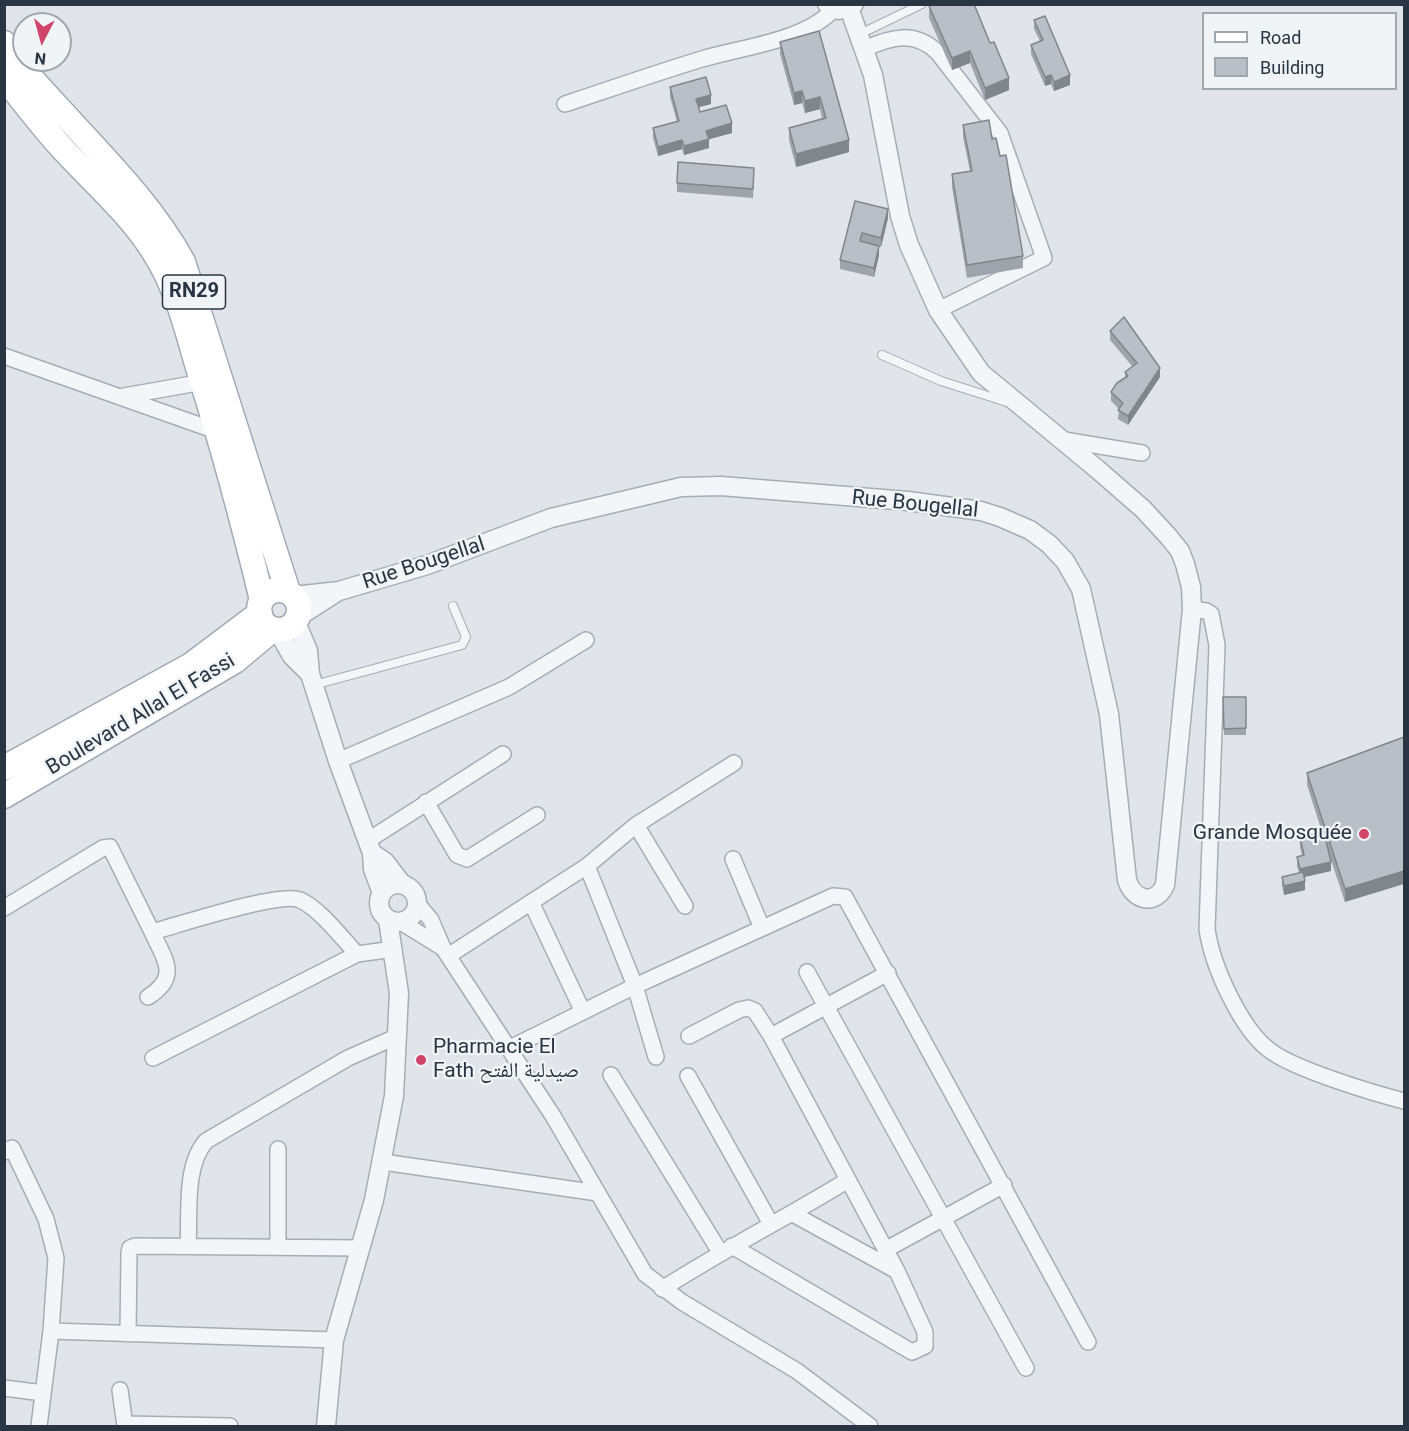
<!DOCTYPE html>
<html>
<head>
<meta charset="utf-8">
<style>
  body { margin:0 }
  #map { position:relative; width:1409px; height:1431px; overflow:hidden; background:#e1e5ea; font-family:Roboto,sans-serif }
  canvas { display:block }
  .frame { position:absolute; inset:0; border:6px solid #293542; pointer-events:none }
  .legend { position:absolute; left:1202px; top:12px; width:195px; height:78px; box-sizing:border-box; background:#f0f4f7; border:2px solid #a0a8af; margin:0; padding:8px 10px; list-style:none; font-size:18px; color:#293542 }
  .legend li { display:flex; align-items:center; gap:12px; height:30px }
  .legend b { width:30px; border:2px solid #a0a8af }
  .north { position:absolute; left:12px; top:12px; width:60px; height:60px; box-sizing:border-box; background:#f0f4f7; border:2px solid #a0a8af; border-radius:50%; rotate:186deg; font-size:16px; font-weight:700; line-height:24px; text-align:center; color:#293542 }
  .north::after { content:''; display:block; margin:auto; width:21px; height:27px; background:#d0446a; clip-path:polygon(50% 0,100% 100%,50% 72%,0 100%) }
</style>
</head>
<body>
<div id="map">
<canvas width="1409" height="1431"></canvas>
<div class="frame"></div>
<ul class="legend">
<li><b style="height:8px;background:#fff"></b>Road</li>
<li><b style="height:16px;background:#b8bfc7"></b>Building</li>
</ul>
<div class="north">N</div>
</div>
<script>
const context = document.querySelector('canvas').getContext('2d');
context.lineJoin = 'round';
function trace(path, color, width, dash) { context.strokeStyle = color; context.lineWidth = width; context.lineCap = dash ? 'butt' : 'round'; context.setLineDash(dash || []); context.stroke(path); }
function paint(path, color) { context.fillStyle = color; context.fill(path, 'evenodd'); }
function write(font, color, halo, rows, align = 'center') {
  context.font = font + ' Roboto,"Noto Naskh Arabic",sans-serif'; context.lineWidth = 4.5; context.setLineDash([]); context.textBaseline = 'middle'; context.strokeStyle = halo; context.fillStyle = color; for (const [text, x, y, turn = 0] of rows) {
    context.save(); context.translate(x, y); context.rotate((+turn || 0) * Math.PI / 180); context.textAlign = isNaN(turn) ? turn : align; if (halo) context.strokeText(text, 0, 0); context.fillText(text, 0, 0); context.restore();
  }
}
const service = new Path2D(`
  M860 34 922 4
  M882 355 941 381 1007 402
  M314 685 462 645 466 637 453 606`);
const minor = new Path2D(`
  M864 49C891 37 915 30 938 53L1000 133 1044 258 938 310
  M565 104C610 89 656 73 702 59 742 47 805 41 834 9
  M4 356 219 432
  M124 396 209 381
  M1064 440 1142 453
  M1192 609 1206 611 1211 614 1217 645 1207 929C1212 965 1241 1031 1272 1052 1297 1070 1373 1093 1404 1101
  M338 761 509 687 586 640
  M426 802 457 855 467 859 537 815
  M636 825 685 906
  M367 841 503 754
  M733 859 762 928
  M587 866 635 986 656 1057
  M531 902 583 1012
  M417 903 431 920 443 948 553 1116 645 1274 682 1302 797 1371 870 1426
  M4 908 103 848 110 847 152 932C179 925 280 891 300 900 319 908 342 938 357 954L394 949
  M401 922 443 948
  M448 956 587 866 636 825 734 763
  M807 972 1026 1368
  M148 997C180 977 165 960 152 932
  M689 1036 739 1010 748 1008 755 1011 771 1036 897 1271 925 1332V1346L912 1352 732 1246
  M771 1036 888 973
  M510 1048 635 986 833 896 845 897 1088 1342
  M153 1058 357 954
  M611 1075 720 1252
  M688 1076 771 1224
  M4 1152 12 1148 46 1219 56 1258 51 1331 39 1426
  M383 1162 598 1193
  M793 1214 897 1271
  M188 1246C190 1214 184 1166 206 1141L348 1058 398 1036
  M278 1247V1149
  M885 1250 1004 1185
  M662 1289C723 1250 786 1218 848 1180
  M51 1331 334 1340
  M128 1334 129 1253 130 1248 135 1246 360 1248
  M4 1388 43 1393
  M120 1390 125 1426
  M125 1424 230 1426`);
const tertiary = new Path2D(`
  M827 4 839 10 854 4
  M294 596 339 591 427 565 551 518 681 487 721 486 908 501 981 511 1000 517 1030 530 1049 544 1065 561 1081 589 1109 714 1127 880C1133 900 1155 907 1165 885L1192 609 1191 587 1185 564 1180 551 1168 536 1143 509 1097 469 981 373 938 310 909 245 900 216 873 75 849 8
  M298 617 337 592
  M296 622 308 651 310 674 338 761 372 853 373 869 382 893
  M277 630 292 656 310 674
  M372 853 385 862 402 884
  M379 903a19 19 0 1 1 38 0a19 19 0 1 1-38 0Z
  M326 1426 334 1340 374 1200 394 1096 399 993 388 920`);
const primary = new Path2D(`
  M4 43C21 69 43 91 64 114 106 160 153 207 183 262L288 592
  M4 77C23 101 41 125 62 148 94 183 133 216 157 257 180 295 189 339 202 381 225 454 244 526 262 600
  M259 610a20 20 0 1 1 40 0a20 20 0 1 1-40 0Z
  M4 768 191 665 260 613
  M4 796 235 661 273 629`);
const wall = new Path2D(`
  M929 6 1009 90 985 100 970 63 952 70 929 18Z
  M1034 20 1070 85 1054 91 1051 84 1045 86 1031 54V45L1040 41 1034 29Z
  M819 31 849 152 796 167 789 140V128L822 118 820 109 805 113 802 103 794 105 780 54V42Z
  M670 87 711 104 699 107 700 112 732 133 709 139V148L684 155 682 149 658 156 653 138V128L677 122 670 97Z
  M963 125 992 139 1000 156 1023 256V268L967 278 952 187V174L970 171 963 137Z
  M754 177 753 198 677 192V183Z
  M855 201 888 218 881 247H879V255L874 277 840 269V260Z
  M1110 331 1160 377 1128 425 1118 419 1119 409 1111 401V392L1125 378V372L1132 366 1110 340Z
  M1223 697H1246V735H1224Z
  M1404 737 1345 902 1330 857 1331 871 1304 877 1305 890 1284 895 1282 886V877L1299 873 1297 866V857L1302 855 1300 847V838L1322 832 1307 785V773Z`);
const shadedWall = new Path2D(`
  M970 51V63L952 70V58Z
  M1051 75V84L1045 86V77Z
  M1070 75V85L1054 91V82Z
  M1009 78V90L985 100V88Z
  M802 91V103L794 105V93Z
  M711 95V104L696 108V99Z
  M820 97V109L805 113V101Z
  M732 123V133L706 140V131Z
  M709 139V148L684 155V146Z
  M682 140V149L658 156V147Z
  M849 140V152L796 167V154Z
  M888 209V218L881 247V238Z
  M879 246V255L874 277V268Z
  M1160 368V377L1128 425V416Z
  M1331 862V871L1300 878V869Z
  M1404 871V884L1345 902V889Z
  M1305 881V890L1284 895V886Z`);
const building = new Path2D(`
  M933 4H974L990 43 994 42 1009 78 985 88 970 51 952 58 929 6Z
  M1045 16 1070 75 1054 82 1051 75 1045 77 1031 45 1043 40 1034 20Z
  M819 31 849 140 796 154 789 128 826 118 820 97 805 101 802 91 794 93 780 42Z
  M706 77 711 95 696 99 700 112 726 105 732 123 706 131 709 139 684 146 682 140 658 147 653 128 679 121 670 87Z
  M989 120 992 139 996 138 1000 156 1006 155 1023 256 967 265 952 174 972 171 963 125Z
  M678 162 754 168 753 189 677 183Z
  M855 201 888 209 881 238 862 233 860 241 879 246 874 268 840 260Z
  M1124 317 1160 368 1128 416 1118 410 1123 403 1111 392 1117 383 1128 376 1125 372 1137 363 1110 331Z
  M1223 697H1246V728L1224 729Z
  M1404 737V871L1345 889 1307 773Z
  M1324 832 1331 862 1300 869 1297 857 1304 855 1300 838Z
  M1303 872 1305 881 1284 886 1282 877Z`);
const markers = [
  [1364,834,6,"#d0446a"],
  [421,1060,6,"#d0446a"]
];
const shields = [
  [194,292,63]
];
const shieldNames = [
  ["RN29",194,292]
];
const streetNames = [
  ["Rue Bougellal",915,505,6],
  ["Rue Bougellal",424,564,-18],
  ["Boulevard Allal El Fassi",141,715,-31]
];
const poiNames = [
  ["Grande Mosquée",1352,834],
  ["Pharmacie El",433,1048,"left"],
  ["Fath صيدلية الفتح",433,1072,"left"]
];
trace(service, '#a6adb4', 10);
trace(minor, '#a6adb4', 18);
trace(tertiary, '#a6adb4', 21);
trace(primary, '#a0abb6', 27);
trace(service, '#f3f5f8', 8);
trace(minor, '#f3f5f8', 15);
trace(tertiary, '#f3f5f8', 18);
trace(primary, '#fff', 24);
paint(wall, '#9ea4ab');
paint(shadedWall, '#81868b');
paint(building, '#b8bfc7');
trace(building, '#81868b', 1.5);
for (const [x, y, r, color] of markers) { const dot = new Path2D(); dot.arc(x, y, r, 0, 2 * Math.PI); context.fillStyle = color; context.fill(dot); trace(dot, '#f0f4f7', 2); }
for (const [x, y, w] of shields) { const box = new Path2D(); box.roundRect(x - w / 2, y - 17, w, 34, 4.5); context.fillStyle = '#f0f4f7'; context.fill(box); trace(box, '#293542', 1.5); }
write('bold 20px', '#293542', null, shieldNames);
write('21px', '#293542', '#f0f4f7', streetNames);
write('21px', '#293542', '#f0f4f7', poiNames, 'right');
</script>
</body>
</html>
